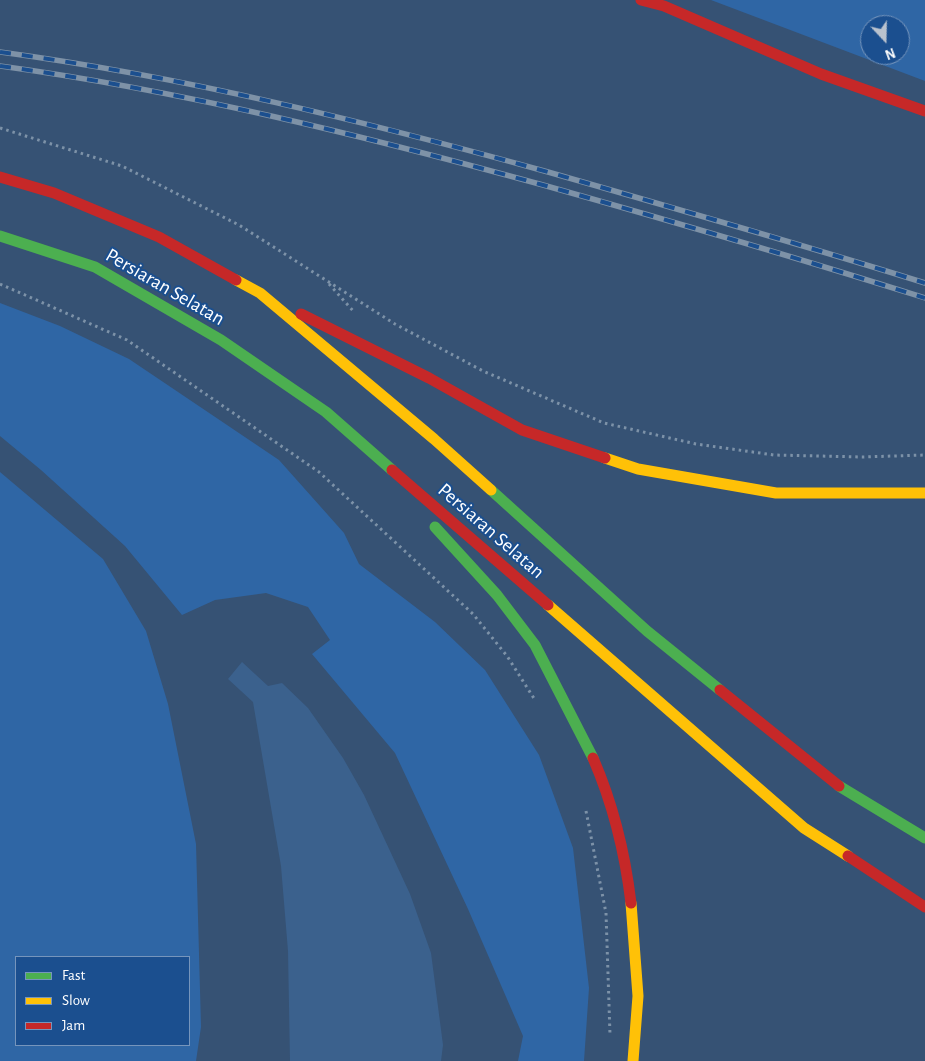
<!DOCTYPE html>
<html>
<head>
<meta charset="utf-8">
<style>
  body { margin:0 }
  #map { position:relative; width:925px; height:1061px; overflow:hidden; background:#365274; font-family:"Alegreya Sans",sans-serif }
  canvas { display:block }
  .legend { position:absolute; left:15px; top:956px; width:175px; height:90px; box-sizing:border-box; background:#1b4f8f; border:1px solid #7695bc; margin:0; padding:6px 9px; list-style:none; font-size:15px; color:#fff }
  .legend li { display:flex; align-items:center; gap:10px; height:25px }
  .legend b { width:25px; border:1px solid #7695bc }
  .north { position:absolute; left:860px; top:15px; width:50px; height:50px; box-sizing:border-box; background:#1b4f8f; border:1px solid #7695bc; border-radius:50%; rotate:159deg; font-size:14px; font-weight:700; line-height:20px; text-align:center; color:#fff }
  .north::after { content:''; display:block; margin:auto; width:18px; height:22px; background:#b9c2ce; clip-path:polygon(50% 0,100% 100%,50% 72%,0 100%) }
</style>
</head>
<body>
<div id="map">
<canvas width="925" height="1061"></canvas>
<ul class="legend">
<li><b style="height:6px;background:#4caf50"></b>Fast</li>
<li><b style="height:6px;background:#ffc107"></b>Slow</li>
<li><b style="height:6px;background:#c62828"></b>Jam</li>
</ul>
<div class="north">N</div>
</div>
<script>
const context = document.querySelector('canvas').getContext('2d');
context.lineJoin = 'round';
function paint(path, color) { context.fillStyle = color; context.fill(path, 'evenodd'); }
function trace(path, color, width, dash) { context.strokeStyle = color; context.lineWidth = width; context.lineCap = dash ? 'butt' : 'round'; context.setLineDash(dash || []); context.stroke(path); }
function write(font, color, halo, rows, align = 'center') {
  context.font = font + ' "Alegreya Sans",sans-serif'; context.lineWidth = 4; context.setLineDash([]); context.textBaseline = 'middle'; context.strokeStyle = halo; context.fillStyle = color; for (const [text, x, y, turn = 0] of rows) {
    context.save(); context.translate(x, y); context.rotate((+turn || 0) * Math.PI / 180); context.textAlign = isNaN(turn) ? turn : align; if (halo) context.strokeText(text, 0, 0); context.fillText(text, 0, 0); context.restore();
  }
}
const green = new Path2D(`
  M711 0H925V81ZM870 25H900V55H870Z
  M0 303 60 326 129 359 279 460 344 533 359 564 435 622 485 670 539 755 573 848 589 988 584 1061H518L523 1036 468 909 395 753 312 654 330 640 308 607 266 593 215 600 182 615 125 546 41 470 0 436Z
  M0 472 103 559 146 631 168 704 196 844 201 1027 196 1061H0ZM189 957V1045H16V957Z`);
const water = new Path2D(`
  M242 662 268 686 282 683 308 708 343 758 364 795 410 894 431 953 443 1045 441 1061H290L288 951 281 866 253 702 228 679Z`);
const path = new Path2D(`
  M0 128 122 166 239 225 395 324 483 371 604 423 696 444 774 455 863 457 925 455
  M0 284 127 340 319 472 473 614 507 656 535 700
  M329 284 355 313
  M586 811 606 913 610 1035`);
const fast = new Path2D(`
  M0 236 95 267 221 340 326 412 392 470
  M491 490 647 631 720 690
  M435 527 497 595 535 645 593 758
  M839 786 925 838`);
const slow = new Path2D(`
  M236 280 260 293 434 439 491 490
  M605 458 638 469 776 493H925
  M548 605 804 828 848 856
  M631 903 638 996 633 1061`);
const jam = new Path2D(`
  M641 0 664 6 821 74 925 111
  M0 177 54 193 159 237 236 280
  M301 314 429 378 522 430 605 458
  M392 470 548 605
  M720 690 839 786
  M593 758C613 804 625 853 631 903
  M848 856 925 907`);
const rail = new Path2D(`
  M0 52C186 77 367 122 548 172 674 208 800 244 925 283
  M0 66C184 91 364 136 543 185 671 221 798 258 925 298`);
const streetNames = [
  ["Persiaran Selatan",165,287,30],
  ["Persiaran Selatan",491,531,41]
];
paint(green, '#2f66a5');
paint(water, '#3b618d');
trace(path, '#7d92a8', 3, [2.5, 4]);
trace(fast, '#4caf50', 11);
trace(slow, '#ffc107', 11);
trace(jam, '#c62828', 11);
trace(rail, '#7e92a7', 5.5);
trace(rail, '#1b4f8f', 4, [11]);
write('20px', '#fff', '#1b4f8f', streetNames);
</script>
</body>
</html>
